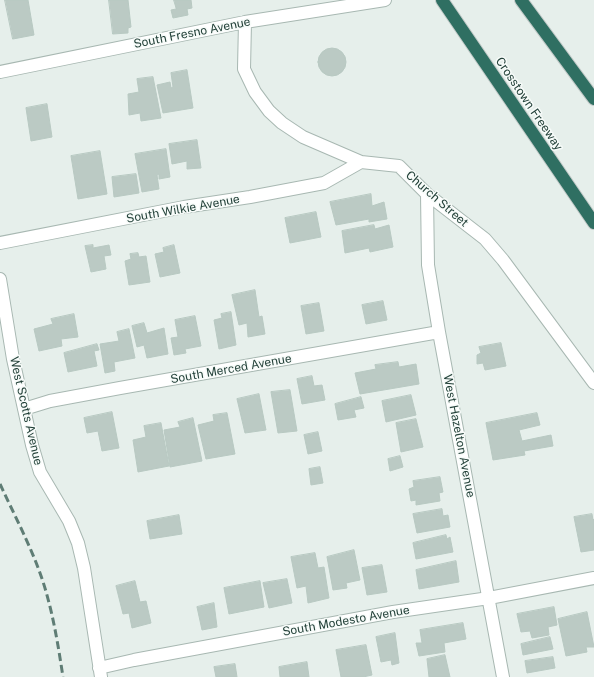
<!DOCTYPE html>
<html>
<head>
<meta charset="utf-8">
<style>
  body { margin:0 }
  canvas { display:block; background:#e6efeb }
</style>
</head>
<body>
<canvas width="594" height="677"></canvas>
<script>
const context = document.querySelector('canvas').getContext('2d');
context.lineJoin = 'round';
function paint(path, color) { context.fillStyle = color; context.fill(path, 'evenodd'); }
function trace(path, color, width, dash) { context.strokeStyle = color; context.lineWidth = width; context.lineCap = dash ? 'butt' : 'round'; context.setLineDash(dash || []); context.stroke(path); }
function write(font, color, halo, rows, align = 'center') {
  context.font = font + ' "Public Sans",sans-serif'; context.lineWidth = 3; context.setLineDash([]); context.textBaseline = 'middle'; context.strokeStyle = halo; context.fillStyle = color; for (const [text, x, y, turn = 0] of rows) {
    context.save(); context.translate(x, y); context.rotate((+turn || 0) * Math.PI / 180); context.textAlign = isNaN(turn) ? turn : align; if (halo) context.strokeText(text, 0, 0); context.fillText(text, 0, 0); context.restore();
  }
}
const building = new Path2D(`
  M5 0H28L34 35 13 39Z
  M109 0H128L131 27 128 28V33L113 34Z
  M174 0H191L192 8 187 9 188 15 173 18 171 10 176 9Z
  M318 62a14 14 0 1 1 28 0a14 14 0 1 1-28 0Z
  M187 70 193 108 163 113 157 85 170 82 171 88 173 87 171 73Z
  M153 77 161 118 141 121 140 113 129 115 128 94 139 92 137 79Z
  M47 104 52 137 31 141 26 108Z
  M197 140 201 168 187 169V161L172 164 169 144Z
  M166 149 170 177 159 179V174L157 175 159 189 142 192 135 154Z
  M100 151 107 194 78 199 71 156Z
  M136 174 139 193 114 197 112 177Z
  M371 194 372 206 384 202 387 219 369 222V219L336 225 330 202Z
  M316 212 321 237 290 243 285 218Z
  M374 225 375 229 389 225 393 247 370 252 369 248 345 253 342 231Z
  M93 245V248L109 245 111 255 104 256 106 269 91 272 85 246Z
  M174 245 180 273 160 277 155 254 164 252 163 248Z
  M138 253 139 257 146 256 150 282 129 285 125 261 131 259 130 254Z
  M255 290 259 317 262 316 265 334 248 337 247 323 239 325 232 295Z
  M383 301 387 320 366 324 362 305Z
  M319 303 324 331 306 334 301 306Z
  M231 312 236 345 219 349 214 320 222 318 221 314Z
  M74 314 78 337 61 339 62 346 39 351 34 329 53 324 51 319Z
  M195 316 201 346 185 349 186 353 174 355 171 338 178 337 175 320Z
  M144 323 147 333 164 328 168 354 147 358 144 345 137 347 132 326Z
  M129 329 135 358 114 362 115 371 105 373 100 344 119 341 117 332Z
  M501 343 506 366 485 370 483 363 477 364V355L481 353 479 347Z
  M97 344 99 350 94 351 97 366 68 372 64 353Z
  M398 362 399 367 416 364 419 384 360 394 355 373 376 369 375 365Z
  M312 376 314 386 322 385 325 400 302 404 297 379Z
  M290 390 297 431 278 433 271 392Z
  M259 394 266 430 245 433 237 399Z
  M411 395 416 415 386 422 382 401Z
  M361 397 364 408 354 410 356 417 338 420 335 404Z
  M112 412 119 448 102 451 98 431 87 433 84 418Z
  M227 413 235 454 206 459 198 425 214 421 213 415Z
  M537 413 540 425 519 430 522 441 551 435 553 446 524 451 525 455 493 460 486 423Z
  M193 418 202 461 170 467 164 430 180 427 178 422Z
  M416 419 423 447 401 452 396 423Z
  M161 423 169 466 138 472 133 440 146 437 144 426Z
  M318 432 322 451 308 454 304 435Z
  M400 456 403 467 390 471 388 459Z
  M320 467 323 483 311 485 309 469Z
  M440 477 443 492 439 493 440 501 416 505V500L411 501 409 489 414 487 413 481Z
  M442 509 443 516 448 515 450 527 417 533 413 514Z
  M592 514 593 520 594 519V550L581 552 574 517Z
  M179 515 182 534 150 539 147 521Z
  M446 535 447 539 450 537 453 552 416 559 413 543Z
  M354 550 360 580 346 583 347 588 333 590 327 557Z
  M315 553 318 568 324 567 329 598 308 603 306 586 297 588 291 557Z
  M456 561 459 582 419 589 416 570Z
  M382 565 387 592 367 595 362 568Z
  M287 579 292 603 269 608 263 583Z
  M135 581 140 602 146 601 151 623 132 628 129 613 123 614 116 586Z
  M260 581 264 607 229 614 224 588Z
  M214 603 217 627 202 630 197 607Z
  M554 607 557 625 548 627 549 635 532 638 530 631 521 632 517 614Z
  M587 612 594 647H586L587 652 566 656 558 619Z
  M463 623 466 639 444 643 445 652 419 656 416 643H422L420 630Z
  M395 633 399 663 392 665 391 660 381 662 376 637Z
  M550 637 553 649 523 655 521 644Z
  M366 645 372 675 363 677H341L336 650Z
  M445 655 450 677H429L427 659Z
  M553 657 555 668 527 673 525 661Z
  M307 662 309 677H280L279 667Z
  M235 664 237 677H216L214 667Z`);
const minor = new Path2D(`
  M245 22 244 69 255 92 269 111 282 123 303 137 361 162 399 166 427 194 485 239 503 260 594 383
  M0 72 245 22 385 0
  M427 194 428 265 439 332 503 677
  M0 243 184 207 250 197 324 183 361 162
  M0 279 13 359 32 445 40 472 69 521 78 543 84 568 101 677
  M24 409 50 401 120 388 439 332
  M99 668 134 660 393 612 489 598 594 578`);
const highway = new Path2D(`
  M442 0 594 223
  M521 0 594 99`);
const rail = new Path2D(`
  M0 484C17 521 38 559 48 599 55 625 59 651 63 677`);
const streetNames = [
  ["South Fresno Avenue",192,33,-11],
  ["Crosstown Freeway",529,104,56],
  ["Church Street",437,199,41],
  ["South Wilkie Avenue",183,209,-10],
  ["South Merced Avenue",231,369,-10],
  ["West Scotts Avenue",26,411,77],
  ["West Hazelton Avenue",459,436,79],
  ["South Modesto Avenue",346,621,-10]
];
paint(building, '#bbcac4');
trace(building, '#b8c9c2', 1);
trace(minor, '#a8b8b2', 14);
trace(highway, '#c2cac8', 14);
trace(minor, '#fff', 12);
trace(highway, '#2f6f62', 12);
trace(rail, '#5f7d75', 3, [8, 4]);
write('12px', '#24423a', '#f7fbf9', streetNames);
</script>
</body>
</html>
